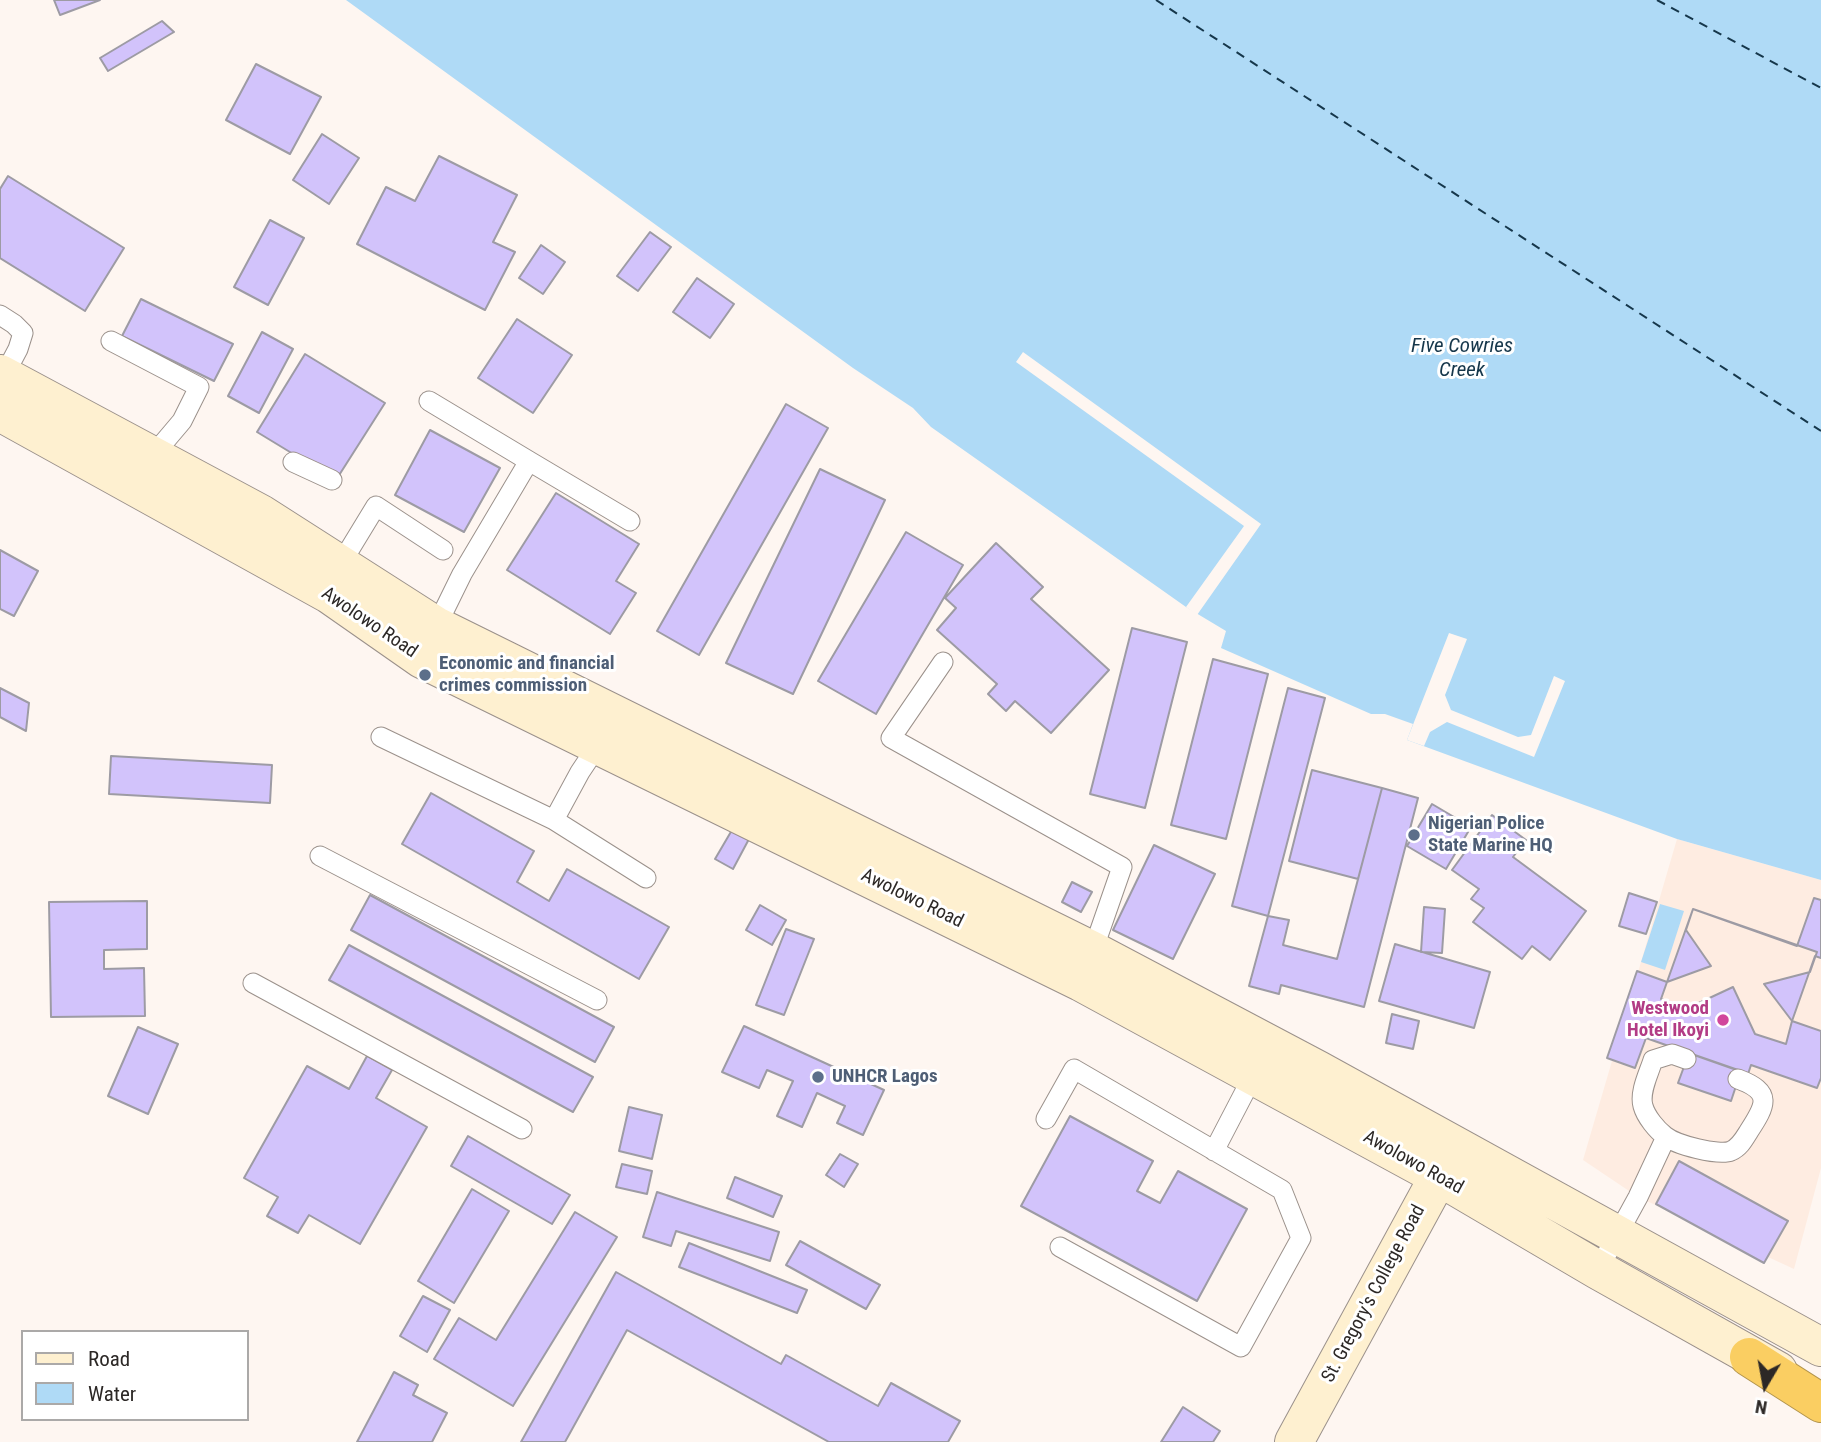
<!DOCTYPE html>
<html>
<head>
<meta charset="utf-8">
<style>
  body { margin:0 }
  #map { position:relative; width:1821px; height:1442px; overflow:hidden; background:#fef6f1; font-family:"Roboto Condensed",sans-serif }
  canvas { display:block }
  .legend { position:absolute; left:21px; top:1330px; width:228px; height:91px; box-sizing:border-box; background:#fff; border:2px solid #aba9a8; margin:0; padding:9px 12px; list-style:none; font-size:21px; color:#2c2826 }
  .legend li { display:flex; align-items:center; gap:14px; height:35px }
  .legend b { width:35px; border:2px solid #aba9a8 }
  .north { position:absolute; left:1730px; top:1351px; width:70px; height:70px; -webkit-text-stroke:5px #fff; paint-order:stroke; rotate:190deg; font-size:19px; font-weight:700; line-height:28px; text-align:center; color:#2c2826 }
  .north::after { content:''; display:block; margin:auto; width:24px; height:32px; background:#2c2826; clip-path:polygon(50% 0,100% 100%,50% 72%,0 100%) }
</style>
</head>
<body>
<div id="map">
<canvas width="1821" height="1442"></canvas>
<ul class="legend">
<li><b style="height:9px;background:#fef0d0"></b>Road</li>
<li><b style="height:19px;background:#afdaf6"></b>Water</li>
</ul>
<div class="north">N</div>
</div>
<script>
const context = document.querySelector('canvas').getContext('2d');
context.lineJoin = 'round';
function paint(path, color) { context.fillStyle = color; context.fill(path, 'evenodd'); }
function trace(path, color, width, dash) { context.strokeStyle = color; context.lineWidth = width; context.lineCap = dash ? 'butt' : 'round'; context.setLineDash(dash || []); context.stroke(path); }
function write(font, color, halo, rows, align = 'center') {
  context.font = font + ' "Roboto Condensed",sans-serif'; context.lineWidth = 6; context.setLineDash([]); context.textBaseline = 'middle'; context.strokeStyle = halo; context.fillStyle = color; for (const [text, x, y, turn = 0] of rows) {
    context.save(); context.translate(x, y); context.rotate((+turn || 0) * Math.PI / 180); context.textAlign = isNaN(turn) ? turn : align; if (halo) context.strokeText(text, 0, 0); context.fillText(text, 0, 0); context.restore();
  }
}
const built = new Path2D(`
  M1677 839 1821 880V1168L1794 1269 1638 1197 1583 1160Z`);
const water = new Path2D(`
  M346 0H1821V880L1677 839 1407 740 1413 724 1385 714H1371L1221 648 1226 631 1186 607 931 427 913 408 853 368Z
  M1660 904 1684 911 1665 970 1641 962Z`);
const pier = new Path2D(`
  M1023 352 1261 524 1197 615 1186 607 1244 526 1016 362Z
  M1449 633 1467 639 1445 695 1451 710 1518 737 1531 735 1554 676 1565 681 1534 757 1447 722 1430 732 1424 746 1407 740Z`);
const ferry = new Path2D(`
  M1156 0 1821 431
  M1657 0 1821 88`);
const building = new Path2D(`
  M54 0H100L60 15Z
  M162 21 174 32 108 71 100 58Z
  M256 64 321 97 290 154 226 120Z
  M322 134 359 158 329 204 293 180Z
  M439 156 517 195 493 242 515 252 485 310 357 244 386 187 415 201Z
  M8 176 124 248 85 311 0 258V189Z
  M270 220 304 238 268 305 234 287Z
  M650 232 671 247 638 291 617 276Z
  M541 245 565 262 543 294 519 278Z
  M697 278 734 304 710 338 673 312Z
  M141 299 233 344 214 381 122 336Z
  M517 319 572 355 533 413 478 378Z
  M262 332 293 349 259 413 228 396Z
  M305 354 385 403 336 480 257 432Z
  M786 404 828 428 699 655 657 631Z
  M430 430 500 468 464 532 395 495Z
  M820 469 885 500 793 694 726 663Z
  M556 493 639 544 616 581 636 593 610 634 507 570Z
  M906 532 963 565 876 714 818 681Z
  M996 543 1043 587 1031 599 1109 670 1051 733 1015 701 1006 711 988 694 997 684 937 630 956 608 945 598Z
  M0 550 38 571 14 616 0 609Z
  M1132 628 1187 642 1145 808 1090 794Z
  M1213 659 1268 674 1226 839 1171 825Z
  M0 688 29 703 26 731 0 717Z
  M1288 688 1325 698 1268 916 1232 906Z
  M111 756 272 765 270 803 109 794Z
  M1312 770 1382 788 1358 879 1289 861Z
  M1382 788 1418 798 1364 1007 1281 985 1279 994 1249 986 1268 916 1289 920 1283 945 1337 959Z
  M431 793 534 851 517 882 549 901 567 869 669 927 639 979 402 844Z
  M1432 804 1471 827 1446 869 1407 846Z
  M1492 815 1526 840 1513 857 1586 911 1550 960 1532 946 1522 959 1473 922 1484 908 1471 899 1479 889 1452 870Z
  M732 830 749 839 733 869 715 859Z
  M1154 845 1215 874 1173 959 1113 930Z
  M1072 882 1092 892 1081 912 1062 902Z
  M1629 893 1657 902 1646 934 1619 926Z
  M370 895 614 1027 595 1062 351 930Z
  M1814 898 1821 900V958L1815 956 1792 1021 1821 1031V1078L1817 1088 1751 1065 1748 1074 1646 1038 1635 1068 1607 1058 1637 971 1667 982 1693 909 1797 946Z
  M147 901V949L104 950V969L144 968 145 1016 51 1017 49 902Z
  M760 905 786 920 772 945 746 930Z
  M1424 907 1445 909 1442 953 1421 952Z
  M1693 909 1817 952 1810 972 1764 984 1792 1021 1786 1044 1755 1034 1733 987 1688 1008 1661 999 1667 982 1711 966 1686 930Z
  M786 929 814 939 784 1015 756 1005Z
  M1395 944 1490 972 1474 1028 1379 1001Z
  M349 945 593 1077 573 1112 329 980Z
  M1392 1014 1419 1021 1413 1049 1386 1043Z
  M744 1026 884 1090 863 1135 837 1123 845 1106 817 1093 802 1127 777 1116 793 1081 767 1070 759 1088 722 1072Z
  M138 1027 178 1044 148 1114 108 1096Z
  M1689 1053 1741 1071 1731 1101 1678 1083Z
  M367 1056 392 1070 376 1098 427 1127 360 1244 309 1215 298 1233 267 1216 278 1197 244 1178 307 1066 349 1089Z
  M629 1107 662 1115 652 1159 619 1151Z
  M1070 1116 1153 1161 1137 1191 1160 1203 1178 1171 1247 1209 1197 1301 1021 1206Z
  M468 1136 570 1195 552 1224 451 1166Z
  M840 1154 858 1164 844 1187 826 1175Z
  M1679 1161 1788 1221 1764 1263 1656 1204Z
  M622 1164 652 1171 647 1194 616 1187Z
  M735 1177 782 1196 773 1217 727 1198Z
  M472 1189 509 1211 454 1303 418 1281Z
  M657 1192 779 1232 770 1261 676 1231 671 1246 643 1237Z
  M575 1212 617 1237 513 1406 434 1359 459 1318 496 1340Z
  M800 1241 880 1285 866 1309 786 1265Z
  M689 1243 807 1290 797 1313 679 1267Z
  M616 1272 781 1364 786 1355 878 1406 891 1383 960 1421 948 1442H829L627 1330 565 1442H521Z
  M423 1296 450 1310 427 1352 400 1336Z
  M394 1372 418 1385 413 1395 447 1413 432 1442H357Z
  M1183 1407 1220 1431 1213 1442H1161Z`);
const lane = new Path2D(`
  M0 315 14 324 23 333 18 349 1 381
  M111 341 199 387 182 421 149 460
  M429 401 529 461 462 574 433 633
  M529 461 630 521
  M293 462 332 480
  M337 570 376 506 443 550
  M943 662 891 738 1122 867 1091 956
  M381 737 554 820 646 878
  M554 820 580 772 598 745
  M320 856 597 1000
  M253 983 522 1129
  M1686 1059 1672 1054 1653 1060C1649 1073 1639 1092 1643 1106 1646 1117 1657 1130 1665 1136 1676 1145 1719 1156 1731 1151 1740 1147 1744 1139 1749 1131 1766 1105 1773 1092 1738 1079
  M1046 1119 1074 1069 1282 1190 1301 1238 1241 1347 1060 1247
  M1214 1151 1253 1076
  M1598 1270 1638 1197 1666 1137`);
const secondary = new Path2D(`
  M0 374 261 514 436 626 1093 951 1318 1070 1821 1347
  M0 412 329 594 422 659 1081 982 1438 1176 1598 1270 1778 1371
  M1294 1442 1451 1154`);
const highway = new Path2D(`
  M1749 1357 1821 1403`);
const markers = [
  [425,675,7,"#5c6f8a"],
  [1414,835,7,"#5c6f8a"],
  [1723,1020,7,"#d1479c"],
  [818,1077,7,"#5c6f8a"]
];
const streetNames = [
  ["Awolowo Road",369,623,34],
  ["Awolowo Road",912,899,26],
  ["Awolowo Road",1413,1163,29],
  ["St. Gregory's College Road",1374,1294,-62]
];
const serviceNames = [
  ["Economic and financial",439,664],
  ["crimes commission",439,686],
  ["Nigerian Police",1428,824],
  ["State Marine HQ",1428,846],
  ["UNHCR Lagos",832,1077]
];
const hotelNames = [
  ["Westwood",1709,1009],
  ["Hotel Ikoyi",1709,1031]
];
const waterNames = [
  ["Five Cowries",1462,347],
  ["Creek",1462,371]
];
paint(built, '#feece1');
paint(water, '#afdaf6');
paint(pier, '#fef6f1');
trace(ferry, '#16374b', 2, [9, 7]);
paint(building, '#d2c3fb');
trace(building, '#9d9ba4', 2);
trace(lane, '#9b918b', 21);
trace(secondary, '#9b918b', 40);
trace(highway, '#b2944d', 40);
trace(lane, '#fff', 19);
trace(secondary, '#fef0d0', 38);
trace(highway, '#face62', 38);
for (const [x, y, r, color] of markers) { const dot = new Path2D(); dot.arc(x, y, r, 0, 2 * Math.PI); context.fillStyle = color; context.fill(dot); trace(dot, '#fff', 2.5); }
write('19px', '#2c2826', '#fff', streetNames);
write('bold 19px', '#4e5e75', '#fff', serviceNames, 'left');
write('bold 19px', '#b23c85', '#fff', hotelNames, 'right');
write('italic 21px', '#16374b', '#fff', waterNames);
</script>
</body>
</html>
